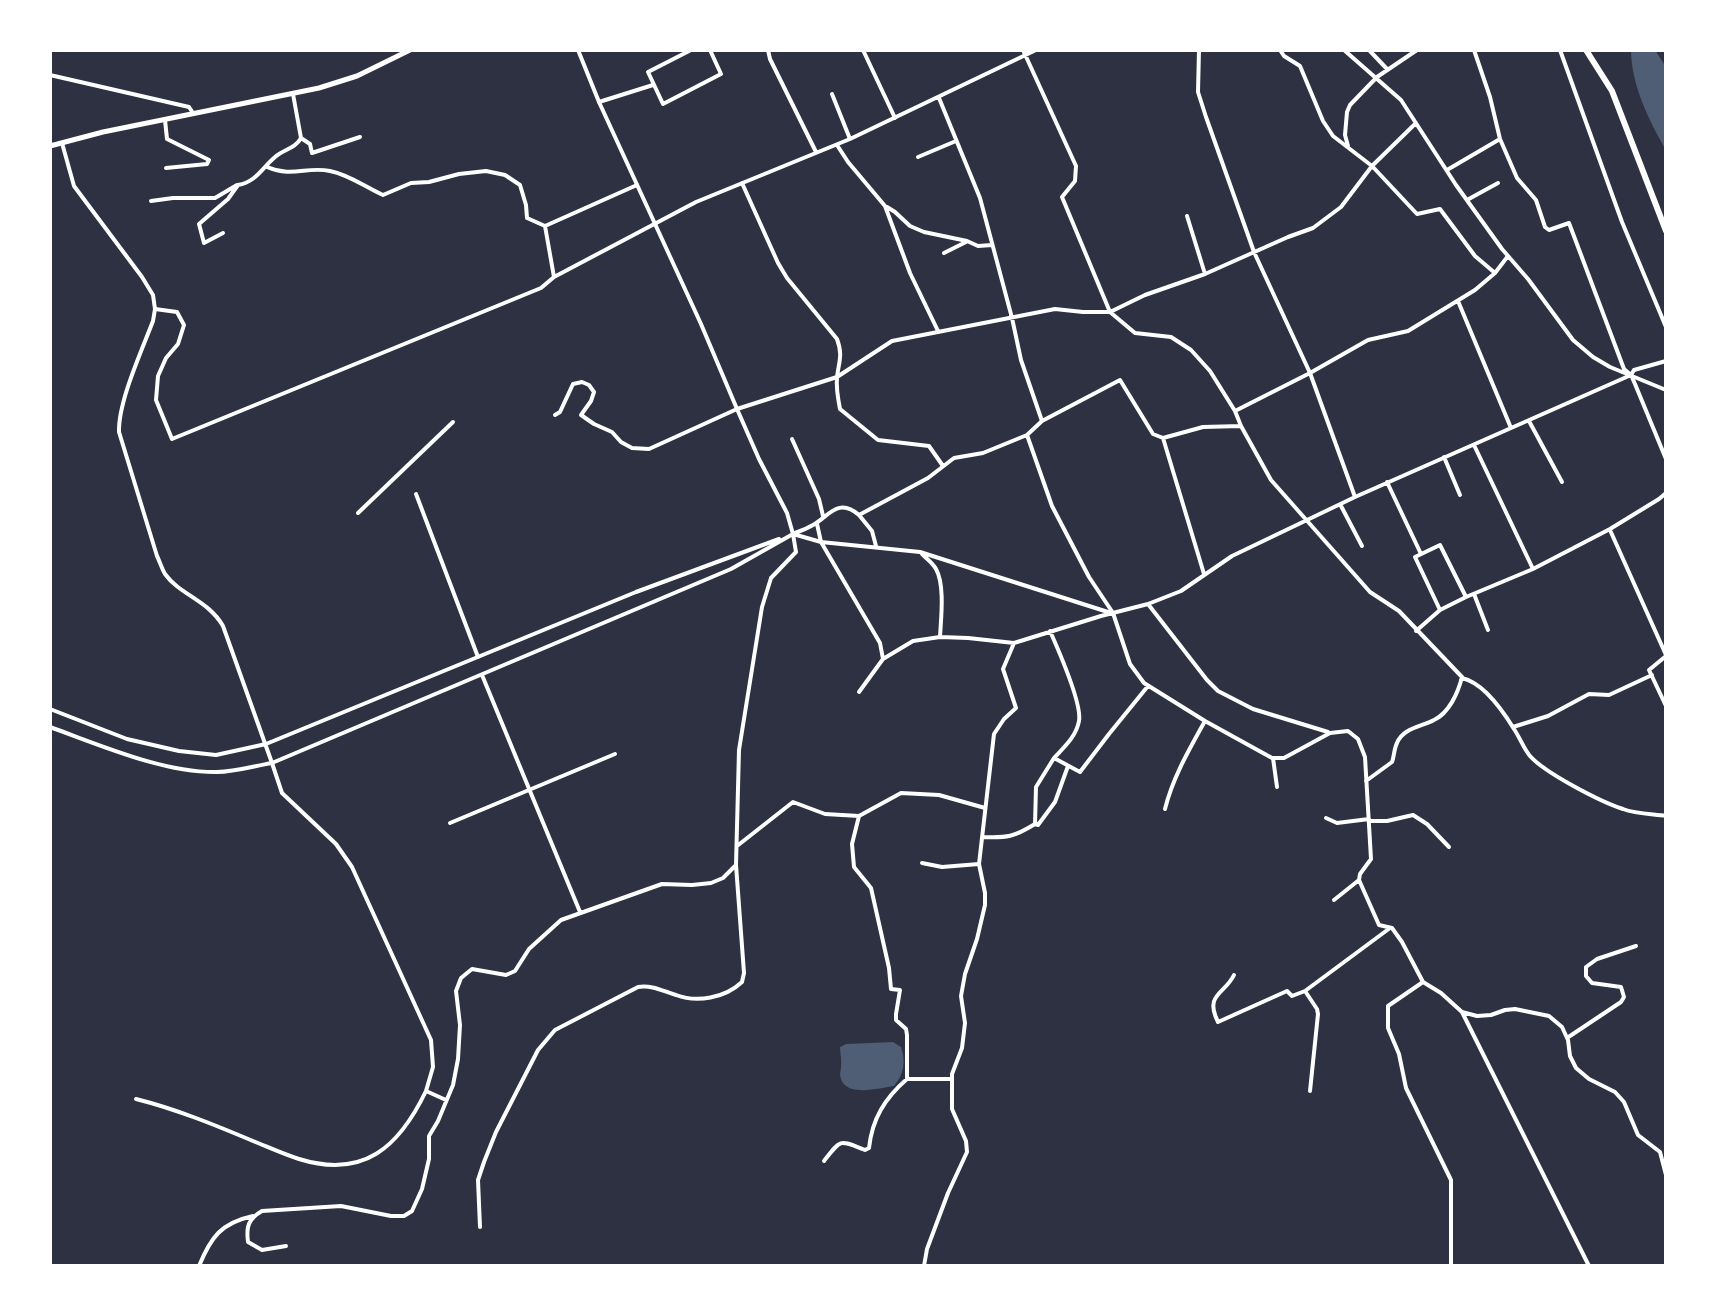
<!DOCTYPE html>
<html>
<head>
<meta charset="utf-8">
<style>
  body { margin:0 }
  #map { position:relative; width:1716px; height:1316px; overflow:hidden; background:#2d3142; font-family:Overpass,sans-serif }
  canvas { display:block }
  .frame { position:absolute; inset:0; border:52px solid #fff; pointer-events:none }
</style>
</head>
<body>
<div id="map">
<canvas width="1716" height="1316"></canvas>
<div class="frame"></div>
</div>
<script>
const context = document.querySelector('canvas').getContext('2d');
context.lineJoin = 'round';
function paint(path, color) { context.fillStyle = color; context.fill(path, 'evenodd'); }
function trace(path, color, width, dash) { context.strokeStyle = color; context.lineWidth = width; context.lineCap = dash ? 'butt' : 'round'; context.setLineDash(dash || []); context.stroke(path); }
const water = new Path2D(`
  M1631 50H1655L1666 67V150C1649 121 1631 84 1631 50Z
  M893 1042 901 1047C906 1062 904 1074 894 1086 879 1088 842 1099 840 1074 840 1072 841 1070 841 1067 842 1061 840 1053 840 1047L846 1044Z`);
const minor = new Path2D(`
  M691 50 648 72 663 104 721 74 710 50
  M768 50 770 59 816 152
  M863 50 895 118
  M1023 50 1076 166 1075 181 1062 197 1110 312 1135 333 1171 337 1191 350 1210 371 1235 411 1241 426 1271 480 1370 592 1399 611 1462 677C1458 693 1449 713 1434 720 1421 727 1403 728 1397 743 1394 749 1394 757 1392 762L1366 781
  M1199 50 1198 92 1206 117 1254 252 1310 373 1355 497
  M1344 50 1401 100 1456 185 1502 249 1528 279 1573 340 1593 357 1610 367 1666 390
  M1369 50 1387 69
  M1474 50 1490 97 1500 139 1517 178 1536 200 1545 227 1549 230 1569 223 1624 369 1631 375 1635 384 1666 459
  M1560 50 1622 222 1666 327
  M50 75 189 107 193 113
  M832 94 850 139
  M939 98 980 198 1012 318 1021 360 1042 421 1027 435 1052 506 1089 577 1113 613 1130 664 1144 683 1205 721 1272 758H1284L1330 733 1348 731 1358 739 1365 757 1371 859 1360 874 1359 880 1379 925 1392 928 1402 942 1423 982 1441 993 1462 1012 1589 1266
  M599 102 653 85
  M165 120 167 139 209 160 207 164 166 168
  M301 138 310 144 312 153 360 137
  M837 145 848 162 885 206 910 273 938 331
  M1348 146 1345 135 1347 112 1350 105 1377 77 1417 50
  M918 157 956 141
  M267 167C293 178 306 166 330 171 350 175 365 187 383 195L411 183 429 182 459 174 486 171 505 175 520 185 526 205 527 218 545 226 554 277
  M1447 170 1500 139
  M742 183 778 263 787 278 837 339C843 355 839 361 837 377 836 387 838 399 840 409L878 440 929 446 943 466
  M1467 200 1498 183
  M151 201 173 198H215L237 185
  M887 207 895 212 910 226 924 232 967 241 978 246 992 245
  M1187 216 1205 274
  M545 226 637 185
  M223 233 204 243 199 224 228 199 238 185C256 182 262 168 275 157 284 149 295 149 301 138L293 94
  M944 253 966 242
  M1495 273 1508 256
  M1458 301 1511 428
  M155 309 177 312 184 325 178 344 166 358 158 376 156 400 172 439 541 288 554 277 696 202 850 139 1036 50
  M1235 411 1310 373 1368 340 1408 331 1475 290 1495 273 1475 256 1440 209 1417 214 1372 166 1333 136 1323 121 1300 66 1284 56 1280 50
  M555 415 560 412 573 384 582 382 589 385 594 392 591 401 581 415 594 424 612 432 621 442 632 448 649 449 737 409 837 377 892 341 1055 309 1083 312H1110L1145 295 1205 274 1288 237 1313 228 1341 207 1372 166 1416 123
  M1042 421 1120 380 1153 434 1163 438 1203 427 1241 426
  M1529 421 1562 482
  M1163 438 1204 574
  M792 439 819 499 823 516
  M1474 445 1533 569
  M1444 457 1460 495
  M1387 482 1421 554
  M416 494 478 657
  M1340 504 1362 546
  M358 513 453 422
  M817 524 821 542 880 643 883 659 913 641 940 637 968 638 1014 643 1101 616 1148 604 1181 591 1232 556 1355 497 1631 375 1634 370 1666 361
  M1610 530 1666 655
  M795 533C801 531 808 528 813 525 829 516 838 497 859 515
  M793 534 821 542 920 552 1111 613
  M876 546 872 531 859 515 928 478 954 458 983 453 1027 435
  M922 554C927 559 933 563 936 569 945 585 941 618 940 637
  M1474 594 1488 630
  M1148 604 1207 680 1218 691 1253 709 1328 732
  M1440 610 1415 557 1440 545 1466 597
  M1050 631C1058 649 1082 704 1079 721 1076 737 1064 747 1054 758
  M1416 631 1440 610 1466 597 1533 569 1610 529 1659 499 1666 493
  M1666 656 1649 670 1666 706
  M482 675 580 912
  M1462 678C1484 683 1503 711 1514 729 1520 738 1524 749 1530 756 1545 773 1601 802 1623 809 1636 814 1652 814 1666 816
  M859 692 883 659
  M1513 727 1548 716 1589 694 1609 695 1652 675
  M1273 758 1277 787
  M272 763 282 793 336 844 352 867 431 1040 433 1067 426 1091 446 1100
  M1165 809C1173 777 1189 750 1205 721
  M859 816 852 844 854 867 871 888 889 968 891 989 900 990 896 1014V1020L906 1029 907 1035V1079H952
  M1326 818 1337 823 1369 819
  M1369 821H1387L1413 815 1427 824 1449 847
  M450 823 615 754
  M1035 824 1036 787 1054 758 1080 772 1109 734 1148 686
  M983 837C1007 838 1014 837 1035 824L1038 825 1055 802 1068 766
  M737 846 793 802 825 814 859 816 901 793 939 795 985 808
  M922 863 942 867 979 864
  M1334 900 1359 880
  M1234 975C1225 994 1204 994 1218 1022L1287 991 1292 996 1305 991 1390 928
  M1423 982 1388 1006V1028L1399 1054 1406 1088 1451 1180V1266
  M1305 991 1317 1009 1318 1014 1310 1091
  M1462 1012 1477 1016 1491 1015 1505 1010 1515 1009 1549 1016 1562 1027 1568 1040 1570 1056 1576 1068 1589 1079 1615 1092 1624 1102 1638 1135 1660 1152 1666 1175
  M1567 1038 1621 1002 1624 997 1621 987 1592 983 1586 976V967L1597 959 1636 946
  M136 1099C176 1109 215 1125 253 1141 268 1147 283 1154 299 1159 364 1179 399 1147 426 1091
  M824 1161C842 1138 839 1140 865 1150L869 1148C872 1119 885 1098 907 1079
  M480 1227 478 1180 484 1162 496 1132 538 1050 555 1030 638 987C653 985 662 991 676 995 697 1003 725 998 742 982L744 973 736 865
  M286 1246 262 1250 248 1242C246 1227 248 1219 262 1211L341 1206 391 1216H404L412 1211 422 1189 429 1159V1136L438 1121 453 1085 458 1059 460 1025 456 991 461 978 472 969 506 975 515 971 529 949 561 920 662 884 692 885 711 883 723 878 736 865 739 750 762 607 771 578 796 552 793 534
  M199 1266C211 1237 221 1223 253 1216
  M924 1266 927 1249 948 1193 967 1152 966 1141 952 1109V1074L962 1048 965 1023 961 996 965 974 977 939 985 905V893L979 864 994 734 1004 719 1016 708 1003 669 1014 643`);
const tertiary = new Path2D(`
  M578 50 599 102 701 324 737 409 759 459 787 513 793 534
  M62 143 74 186 142 277 153 295 155 309 153 321C142 350 118 402 119 432L157 556C160 562 162 569 165 574 180 595 208 600 223 626L272 763
  M50 709 127 739 179 751 216 755 266 744 636 592 779 539
  M50 727C100 745 164 773 217 772 235 772 254 766 272 763L731 569 793 534`);
const secondary = new Path2D(`
  M50 146 103 132 319 88 357 76 410 50`);
const trunk = new Path2D(`
  M1586 50 1612 91 1666 231`);
paint(water, '#4f5d75');
trace(minor, '#fff', 4);
trace(tertiary, '#fff', 4);
trace(secondary, '#fff', 5);
trace(trunk, '#fff', 6);
</script>
</body>
</html>
